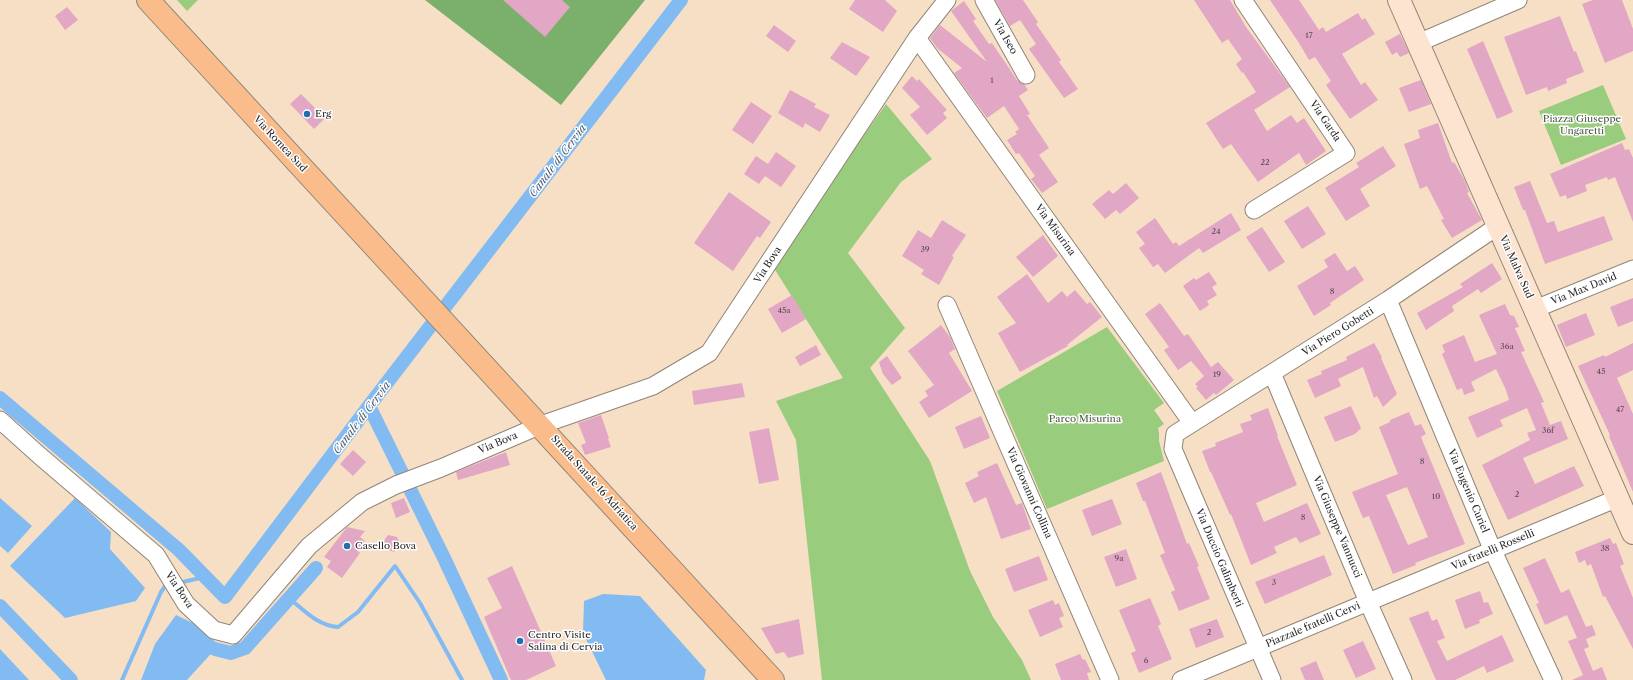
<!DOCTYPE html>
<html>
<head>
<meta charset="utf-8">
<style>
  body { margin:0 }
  canvas { display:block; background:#f6dfc5 }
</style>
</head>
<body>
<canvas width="1633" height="680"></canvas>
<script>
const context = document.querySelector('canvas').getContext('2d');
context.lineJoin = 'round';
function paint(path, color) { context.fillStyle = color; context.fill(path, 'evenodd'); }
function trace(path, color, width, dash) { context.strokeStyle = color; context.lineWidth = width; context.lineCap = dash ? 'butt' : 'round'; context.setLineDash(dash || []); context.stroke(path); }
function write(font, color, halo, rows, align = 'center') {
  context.font = font + ' "Libre Caslon Text",serif'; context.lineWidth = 3; context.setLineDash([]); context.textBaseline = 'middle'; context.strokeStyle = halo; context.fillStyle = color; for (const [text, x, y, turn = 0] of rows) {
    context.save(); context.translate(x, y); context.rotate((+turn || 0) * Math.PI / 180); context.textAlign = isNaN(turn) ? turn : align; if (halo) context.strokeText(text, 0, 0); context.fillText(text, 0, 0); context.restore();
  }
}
const green = new Path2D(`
  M177 0H198L187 11Z
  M1603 85 1626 139 1561 165 1539 111Z
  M886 104 932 159 901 182 848 253 905 328 870 368 930 461 970 571 993 617 1022 660 1031 680H822L796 440 776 401 843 378 772 265Z
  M1107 327 1164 403 1154 410 1164 424 1158 428 1159 433V441L1164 461 1047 509 997 391Z`);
const forest = new Path2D(`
  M425 0H645L561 105Z`);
const water = new Path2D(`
  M0 498 32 526 8 553 0 546Z
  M75 498 111 532 110 549 145 588 136 601 65 618 10 566Z
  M603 594 640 596 706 670 704 680H606L583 633 584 601Z
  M176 615 195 624 219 645 187 680H141L155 644Z
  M0 649 29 680H0Z`);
const stream = new Path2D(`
  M178 583 205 577
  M289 598C305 611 317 625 338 627L358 612 395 566 420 603 462 680
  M122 680 161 592 166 585H170`);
const canal = new Path2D(`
  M0 398 179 550 225 597 369 406 681 0
  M369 406 444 558 501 680
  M0 606 71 680
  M215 649 231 653 245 648 316 568`);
const building = new Path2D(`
  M503 0H562L570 7 545 37Z
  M855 0H885L897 11 883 32 849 9Z
  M995 0H1023L1038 22 1036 24 1061 60 1059 62 1078 89 1064 98 1029 49 1036 44 1020 20 1010 26Z
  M1194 0H1230L1246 27 1290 87 1254 110 1267 131 1291 115 1297 123 1304 118 1326 151 1306 165 1299 153 1258 182 1231 144 1223 149 1206 123 1256 92 1243 72 1242 73 1236 64 1242 59 1228 39 1222 43Z
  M1270 0H1299L1319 30 1323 27 1326 32 1358 13 1362 20 1365 18 1375 34 1342 54 1361 85 1365 82 1378 100 1350 119 1326 85 1331 81 1315 57 1309 60 1299 43Z
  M1593 0H1622L1633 29V51L1605 63 1582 4Z
  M964 1 976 19 973 21 989 44 992 43 1017 80 1024 84 1028 90 1019 96 1030 114 1027 115 1049 148 1039 155 1058 182 1042 193 1031 179 1035 176 1019 153 1016 154 1007 140 1017 134 1015 132 1019 129 1004 106 987 118 954 73 962 68 937 48 930 38 940 25 987 62 951 11Z
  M67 7 78 20 65 30 55 16Z
  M1560 16 1574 52 1576 51 1584 72 1566 79 1567 83 1548 91 1547 87 1526 95 1504 37Z
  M774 25 796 41 788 52 766 36Z
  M1400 34 1409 53 1400 57 1397 52 1392 55 1385 42Z
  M1483 41 1513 112 1497 119 1467 49Z
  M842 42 870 57 856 76 830 58Z
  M912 76 917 81 919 79 947 110 943 113 947 118 927 135 910 115 920 107 902 88Z
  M1421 80 1431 104 1409 112 1399 88Z
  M790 90 816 104 814 107 830 115 820 132 805 123 803 128 778 113Z
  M301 94 325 118 314 129 290 104Z
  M751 102 772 116 753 144 732 130Z
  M1438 123 1452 163 1454 162 1465 181 1469 192 1467 193 1482 220 1452 238 1441 220 1444 219 1427 186 1420 189 1404 144 1420 138 1418 130Z
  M1622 143 1625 150 1629 149 1633 158V222L1615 177 1608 180 1607 177 1585 185 1587 191 1567 199 1566 195 1560 197 1550 174Z
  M1383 146 1396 166 1360 189 1370 206 1346 221 1325 188 1359 167 1356 163Z
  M776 152 796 166 781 187 765 176 759 184 744 174 756 156 768 164Z
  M1530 181 1547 223 1554 221 1558 232 1604 216 1613 240 1545 264 1525 210H1523L1514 187Z
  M1126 183 1139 198 1120 214 1116 210 1105 219 1092 204 1109 190 1113 194Z
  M729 192 771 222 760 238 757 236 733 271 694 243Z
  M1308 206 1326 234 1302 249 1284 221Z
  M1231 213 1241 230 1203 253 1199 248 1165 273 1158 264 1153 267 1139 248 1145 244 1136 232 1155 218 1173 244 1176 242 1179 246Z
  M942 220 966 235 952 256 954 257 939 285 921 274 924 270 902 256 918 230 931 238Z
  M1262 227 1285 262 1269 272 1246 237Z
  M1043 235 1058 256 1033 277 1016 257Z
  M1335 253 1347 271 1355 266 1364 280 1330 303 1331 305 1314 316 1297 286 1328 267 1324 260Z
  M1492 263 1502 279 1481 293 1478 289 1452 306 1454 311 1426 330 1417 313 1463 287 1460 284Z
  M1209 272 1217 284 1212 287 1217 295 1207 301 1209 305 1200 311 1183 286 1194 278 1196 280Z
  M1027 274 1048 303 1062 291 1067 297 1075 290 1087 304 1090 302 1102 317 1067 345 1068 346 1020 372 998 333 1016 323 997 297Z
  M792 295 806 319 782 333 768 309Z
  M1633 298V321L1618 327 1610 307Z
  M1160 303 1184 336 1188 334 1211 367 1218 362 1234 380 1216 395 1214 393 1206 400 1196 388 1198 387 1195 384 1204 376 1191 361 1178 370 1164 350 1169 347 1145 314Z
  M1505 304 1510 315 1514 316 1519 327 1515 328 1525 351 1521 352 1544 402 1541 403 1550 425 1561 421 1568 439 1523 458 1535 484 1574 466 1584 486 1508 520 1482 465 1530 440 1527 433 1536 430 1527 408 1500 420 1503 426 1477 438 1468 417 1509 400 1506 390 1496 369 1471 382 1475 391 1464 395 1462 388 1457 390 1442 354 1445 352 1442 345 1464 335 1475 362 1497 354 1479 315Z
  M1586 313 1595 335 1566 347 1557 325Z
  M941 325 950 337 955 349 949 353 972 391 929 418 919 402 928 396 925 391 934 385 908 351Z
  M1374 343 1382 357 1381 358 1397 394 1383 407 1377 396 1374 398 1363 367 1338 379 1341 386 1315 398 1307 380 1322 374 1321 371 1347 360 1346 357Z
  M1633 343V370L1617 378 1633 414V492L1609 436 1610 435 1578 366 1604 355 1605 357Z
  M816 345 821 355 800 366 795 357Z
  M887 356 902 378 892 385 883 374 879 362Z
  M742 383 745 397 694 405 692 391Z
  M1351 406 1361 428 1355 434 1335 442 1324 417Z
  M1268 408 1278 436H1277L1297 485 1256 503 1264 522 1307 503 1321 534 1300 543 1296 537 1274 547 1277 553 1251 565 1231 514 1230 515 1211 472H1210L1202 451 1216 446 1215 443 1243 432 1240 424 1252 420 1250 415Z
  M1409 412 1415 426 1421 424 1426 434 1421 437 1465 544 1415 563 1416 565 1393 574 1369 516 1363 518 1352 492 1398 474 1379 427 1390 422V420ZM1407 487 1428 537 1408 545 1386 495Z
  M601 415 609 438 608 439 611 447 585 455 581 445 586 443 578 423Z
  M981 416 990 438 964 449 955 427Z
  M769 428 779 480 759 484 749 432Z
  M353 450 366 462 353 476 340 464Z
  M506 452 510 465 458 480 456 472Z
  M997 463 1016 505 1022 503 1031 529 1001 539 986 497 974 503 965 483 979 476 977 472Z
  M1161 472 1187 544 1189 543 1199 566 1197 567 1210 599 1179 611 1171 592 1175 590 1160 555 1165 553 1145 501H1143L1136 483Z
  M404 498 410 512 396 518 391 503Z
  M1112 499 1122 524 1092 536 1082 510Z
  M347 527 365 531 360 537 365 541 358 551 360 553 342 578 327 567 331 561 324 557Z
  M388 535 397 537 400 544 394 552 386 549 383 542Z
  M1610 538 1613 544 1616 543 1624 564 1620 566 1633 598V649L1605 596 1603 597 1591 564 1587 566 1585 560 1579 563 1575 552Z
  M1126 549 1137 579 1116 587 1104 557Z
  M1324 555 1332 575 1265 604 1255 582Z
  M1039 556 1048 580 1014 592 1005 569Z
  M1545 558 1561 593 1569 589 1586 627 1592 625 1596 635 1586 639 1589 647 1584 649 1593 671 1602 667 1607 680H1572L1583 675 1568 641 1577 638 1567 615 1545 625 1536 604 1539 603 1523 568Z
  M512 566 556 666 526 680H511L484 617 502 608 487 578Z
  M1480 591 1484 603 1488 602 1493 614 1479 620 1480 623 1465 629 1455 600Z
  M1150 598 1161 624 1158 626 1172 659 1139 673 1131 653 1136 651 1119 610Z
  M1053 600 1055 605 1059 603 1064 616 1059 618 1063 627 1040 637 1028 610Z
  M1428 611 1432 621 1437 619 1445 638 1437 641 1447 661 1502 635 1514 661 1487 673 1484 666 1455 680H1436L1409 618Z
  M799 619 804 654 788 658 784 652 776 654 761 628Z
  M1217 619 1224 637 1196 648 1189 629Z
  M1363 641 1376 669 1356 678 1343 650Z
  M1080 654 1083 660 1085 659 1091 672 1087 673 1089 680H1061L1055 664Z
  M1316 661 1324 680H1305L1300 668Z`);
const street = new Path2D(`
  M984 0 1026 75
  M1243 0 1346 153 1254 210
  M917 38 1192 423
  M1418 43 1518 0
  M1388 300 1493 551 1553 680
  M947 305 1110 680
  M1535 309 1633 269
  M1272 373 1368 602 1403 680
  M0 420 40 456 156 555 186 604 214 630 233 635 309 546 362 502 396 485 441 468 541 425 653 386 709 353 917 38 947 0
  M1181 680 1618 498
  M1272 680 1173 449 1175 434 1388 300 1498 226`);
const secondary = new Path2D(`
  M1399 0 1633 533`);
const primary = new Path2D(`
  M148 0C357 226 566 452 773 680`);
const markers = [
  [307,114,4,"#1f6fb2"],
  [347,546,4,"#1f6fb2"],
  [520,641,4,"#1f6fb2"]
];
const numberNames = [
  ["17",1309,36],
  ["1",992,81],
  ["22",1265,163],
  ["24",1216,232],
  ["39",925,250],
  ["8",1332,292],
  ["45a",784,311],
  ["36a",1507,347],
  ["45",1601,372],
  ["19",1217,375],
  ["47",1620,410],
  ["36f",1548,431],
  ["8",1422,462],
  ["2",1517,495],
  ["10",1436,497],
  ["8",1303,518],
  ["38",1605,549],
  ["9a",1119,559],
  ["3",1274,583],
  ["2",1209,633],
  ["6",1146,661]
];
const streetNames = [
  ["Via Iseo",1005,37,60],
  ["Via Garda",1325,121,56],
  ["Via Romea Sud",280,144,47],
  ["Via Misurina",1055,230,54],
  ["Via Bova",768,265,-57],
  ["Via Malva Sud",1516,267,66],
  ["Via Max David",1584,289,-22],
  ["Via Piero Gobetti",1338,332,-32],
  ["Via Bova",498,443,-23],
  ["Strada Statale 16 Adriatica",594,483,48],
  ["Via Eugenio Curiel",1468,491,67],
  ["Via Giovanni Collina",1029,493,66],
  ["Via Giuseppe Vannucci",1337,527,67],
  ["Via fratelli Rosselli",1493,550,-23],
  ["Via Duccio Galimberti",1219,558,67],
  ["Via Bova",179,590,56],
  ["Piazzale fratelli Cervi",1313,625,-23]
];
const poiNames = [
  ["Erg",315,114],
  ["Casello Bova",355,546],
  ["Centro Visite",528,635],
  ["Salina di Cervia",528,647]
];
const parkNames = [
  ["Piazza Giuseppe",1582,119],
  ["Ungaretti",1582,131],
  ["Parco Misurina",1085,419]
];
const waterNames = [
  ["Canale di Cervia",558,161,-53],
  ["Canale di Cervia",362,418,-53]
];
paint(green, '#99cc7d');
paint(forest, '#7ab06c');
paint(water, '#82bbf2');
trace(stream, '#82bbf2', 4);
trace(canal, '#82bbf2', 14);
paint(building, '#e2a7c4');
trace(street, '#908578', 19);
trace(secondary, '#908578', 24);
trace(primary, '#908578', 24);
trace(street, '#fff', 17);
trace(secondary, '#fde4d0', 22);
trace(primary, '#f9bc8a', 22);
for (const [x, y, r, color] of markers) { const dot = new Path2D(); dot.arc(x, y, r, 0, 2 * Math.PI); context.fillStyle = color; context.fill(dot); trace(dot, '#fff', 1.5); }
write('8px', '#594a51', null, numberNames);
write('10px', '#2b2b2b', '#fff', streetNames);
write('10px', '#2b2b2b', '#fff', poiNames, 'left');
write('10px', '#4c5b44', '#fff', parkNames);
write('italic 11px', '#495d71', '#fff', waterNames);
</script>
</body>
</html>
